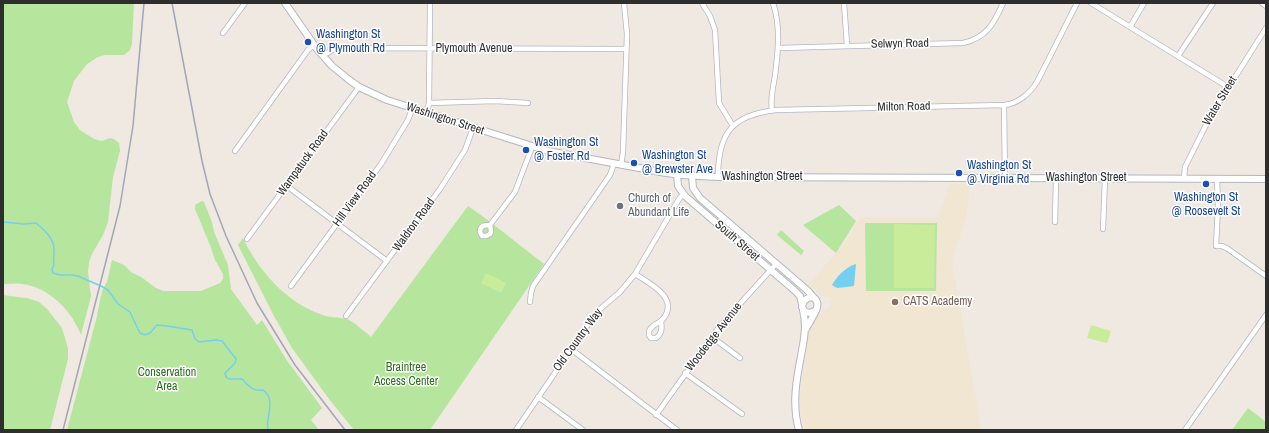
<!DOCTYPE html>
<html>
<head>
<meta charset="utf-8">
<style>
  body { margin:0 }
  #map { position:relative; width:1269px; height:433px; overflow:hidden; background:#efe9e1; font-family:"Archivo Narrow",sans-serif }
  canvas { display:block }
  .frame { position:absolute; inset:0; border:4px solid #2e2e2e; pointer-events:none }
</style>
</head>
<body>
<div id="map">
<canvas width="1269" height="433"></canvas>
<div class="frame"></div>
</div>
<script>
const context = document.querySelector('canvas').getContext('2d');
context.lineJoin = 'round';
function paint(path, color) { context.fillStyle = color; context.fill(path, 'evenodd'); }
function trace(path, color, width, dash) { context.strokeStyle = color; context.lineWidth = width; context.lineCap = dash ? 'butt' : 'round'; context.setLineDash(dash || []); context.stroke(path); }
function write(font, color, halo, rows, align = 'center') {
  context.font = font + ' "Archivo Narrow",sans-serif'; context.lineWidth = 3; context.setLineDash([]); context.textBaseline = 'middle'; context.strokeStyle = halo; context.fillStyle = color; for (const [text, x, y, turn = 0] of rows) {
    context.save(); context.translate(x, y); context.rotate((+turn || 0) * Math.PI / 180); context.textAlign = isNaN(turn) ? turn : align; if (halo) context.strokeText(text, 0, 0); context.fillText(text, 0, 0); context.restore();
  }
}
const education = new Path2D(`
  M949 184H971L966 218 952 261 981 430H805L801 414 800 397 802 379 809 333 812 325 816 318 822 312 829 307 831 297 821 296 808 285 843 245 861 217H939Z`);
const green = new Path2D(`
  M3 3H134L132 44 130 50 124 55H105L98 57 87 64 74 81 67 102 74 122 80 130 94 139 102 141 110 138 114 139 119 143 120 151 113 177 108 222 103 235 92 254 89 262 88 272 91 296 81 335C72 311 49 287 22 284 16 283 9 284 3 284Z
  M202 201 204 202 212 222 214 232 228 265 231 289 257 325 262 320 286 359 322 408 311 420 319 430H67L97 316 100 300 102 291 107 282 112 260 124 265 131 272 141 277 156 288 163 291H201L220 283 223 279V274L215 260 210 245 195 209V205Z
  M839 205 856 221 836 253 803 225Z
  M468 206 489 221 544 264 430 430H354L329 399 292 348 274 316 238 245 243 238C258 270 286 302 320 314 329 318 337 317 347 319 353 321 365 332 371 337Z
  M865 223H937L936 291H866Z
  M781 230 804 251 801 255 777 235Z
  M3 295 18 297 27 298 39 302 47 309 62 328 68 348V359L50 430H3Z
  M1248 408 1266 422V430H1232Z`);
const pitch = new Path2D(`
  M894 224 935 225 934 288H894Z
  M486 273 506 283 501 293 481 283Z
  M1091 325 1111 331 1107 343 1087 338Z`);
const water = new Path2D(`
  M856 264 854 286 837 288 832 285C836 277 847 266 856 264Z`);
const stream = new Path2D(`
  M3 222 24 224 36 223C44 230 54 238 54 249 54 255 53 258 54 265L52 269 53 273 60 275H71L78 276 101 286 108 290 118 304 130 312 137 327 140 333 145 335 150 333 157 325C169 326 180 328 192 330L195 339 199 342 216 340 222 341 236 359 235 363 225 373 226 377 229 379H242C249 386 253 392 263 390 277 400 265 417 268 430`);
const minor = new Path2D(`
  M702 3 710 16 715 30 719 103 733 126
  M844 3 847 45
  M1091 3 1228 87
  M1262 3 1266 6
  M1130 27 1144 3
  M223 33 245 3
  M778 48 963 43C986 38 994 24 1003 3
  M323 56 332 50 340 48 626 49
  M1178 56 1213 3
  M429 103 495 101 528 103
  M1004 105 1005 178
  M772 110C770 99 773 88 775 76 778 52 781 27 773 3
  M427 114 429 103 430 3
  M235 151 308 50 314 45
  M621 165 623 152 627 34 624 3
  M718 177C718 133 732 115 776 110L1004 105C1018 104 1030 93 1037 82L1077 3
  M1184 178 1185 167 1210 117 1266 28
  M1217 179 1218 207 1216 246H1222L1228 249 1266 276
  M287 186 387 261
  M1055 222 1056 178
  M490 225 515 192 532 147
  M490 225 491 231 490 234 486 236H482L480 232C480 225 485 225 490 225Z
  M1103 229 1105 178
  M247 239 359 87
  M635 274C649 283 680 298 663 319 659 324 653 323 649 331V335L651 338H656C662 334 662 328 661 321
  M291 286 381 164 408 120 412 109
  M530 302 531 293 533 286 610 175 614 164
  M346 316 440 189 465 150 473 128
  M712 337 740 358
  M571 349 677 430
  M685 373 742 414
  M538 397 583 430
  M656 415 719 327 776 264
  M516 430 589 323 599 310 620 292 635 274 679 199 683 194
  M1185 430 1266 315`);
const secondary = new Path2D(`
  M285 3 317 49 332 66 348 79 359 87 387 100 548 151 666 173 682 175 718 177 1266 179
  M677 175 678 186 685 196 794 290 800 296 802 304
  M692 176 693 188 700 198 807 290 815 299
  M806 329C809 322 820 308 817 302 814 293 803 298 802 307L805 312 811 313 816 310
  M799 430C792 405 796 381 801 356 804 339 807 327 803 310`);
const rail = new Path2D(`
  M172 3 202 161 210 194 226 236 257 303 295 365 345 430
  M63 430 120 206 133 126 144 3`);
const markers = [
  [308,42,4,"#1a4fb4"],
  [526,150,4,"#1a4fb4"],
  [634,163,4,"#1a4fb4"],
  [959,173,4,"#1a4fb4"],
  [1206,184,4,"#1a4fb4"],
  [620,206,4,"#6b7280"],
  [895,302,4,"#8d6e63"]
];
const transitNames = [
  ["Washington St",316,35],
  ["@ Plymouth Rd",316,49],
  ["Washington St",534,143],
  ["@ Foster Rd",534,157],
  ["Washington St",642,156],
  ["@ Brewster Ave",642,170],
  ["Washington St",967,166],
  ["@ Virginia Rd",967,180],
  ["Washington St",1206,198,"center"],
  ["@ Roosevelt St",1206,212,"center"]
];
const streetNames = [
  ["Selwyn Road",900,44,-1],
  ["Plymouth Avenue",474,49],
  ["Water Street",1220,101,-59],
  ["Milton Road",904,107,-1],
  ["Washington Street",445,119,18],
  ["Wampatuck Road",303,163,-54],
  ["Washington Street",762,177],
  ["Washington Street",1086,178],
  ["Hill View Road",355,199,-54],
  ["Waldron Road",414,225,-54],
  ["South Street",737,241,41],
  ["Woodedge Avenue",714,337,-52],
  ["Old Country Way",578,340,-54]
];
const worshipNames = [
  ["Church of",628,199],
  ["Abundant Life",628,213]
];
const educationNames = [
  ["CATS Academy",903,302]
];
const parkNames = [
  ["Braintree",406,368],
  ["Access Center",406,382],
  ["Conservation",167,373],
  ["Area",167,387]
];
paint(education, '#f0e6d1');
paint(green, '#b6e59e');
paint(pitch, '#c9ec9a');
paint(water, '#75cff0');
trace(stream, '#75cff0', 1.5);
trace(minor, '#b4b7c1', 6);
trace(secondary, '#b4b7c1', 8);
trace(minor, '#fff', 4.5);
trace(secondary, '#fff', 6);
trace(rail, '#a3a6b8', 1.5);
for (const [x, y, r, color] of markers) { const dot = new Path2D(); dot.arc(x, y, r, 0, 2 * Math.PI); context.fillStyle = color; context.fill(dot); trace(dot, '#fff', 1.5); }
write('12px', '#164399', '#fff', transitNames, 'left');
write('12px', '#2e2e2e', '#fff', streetNames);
write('12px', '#5b616d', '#fff', worshipNames, 'left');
write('12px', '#785e54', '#fff', educationNames, 'left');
write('12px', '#2c6e1b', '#fff', parkNames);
</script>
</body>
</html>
